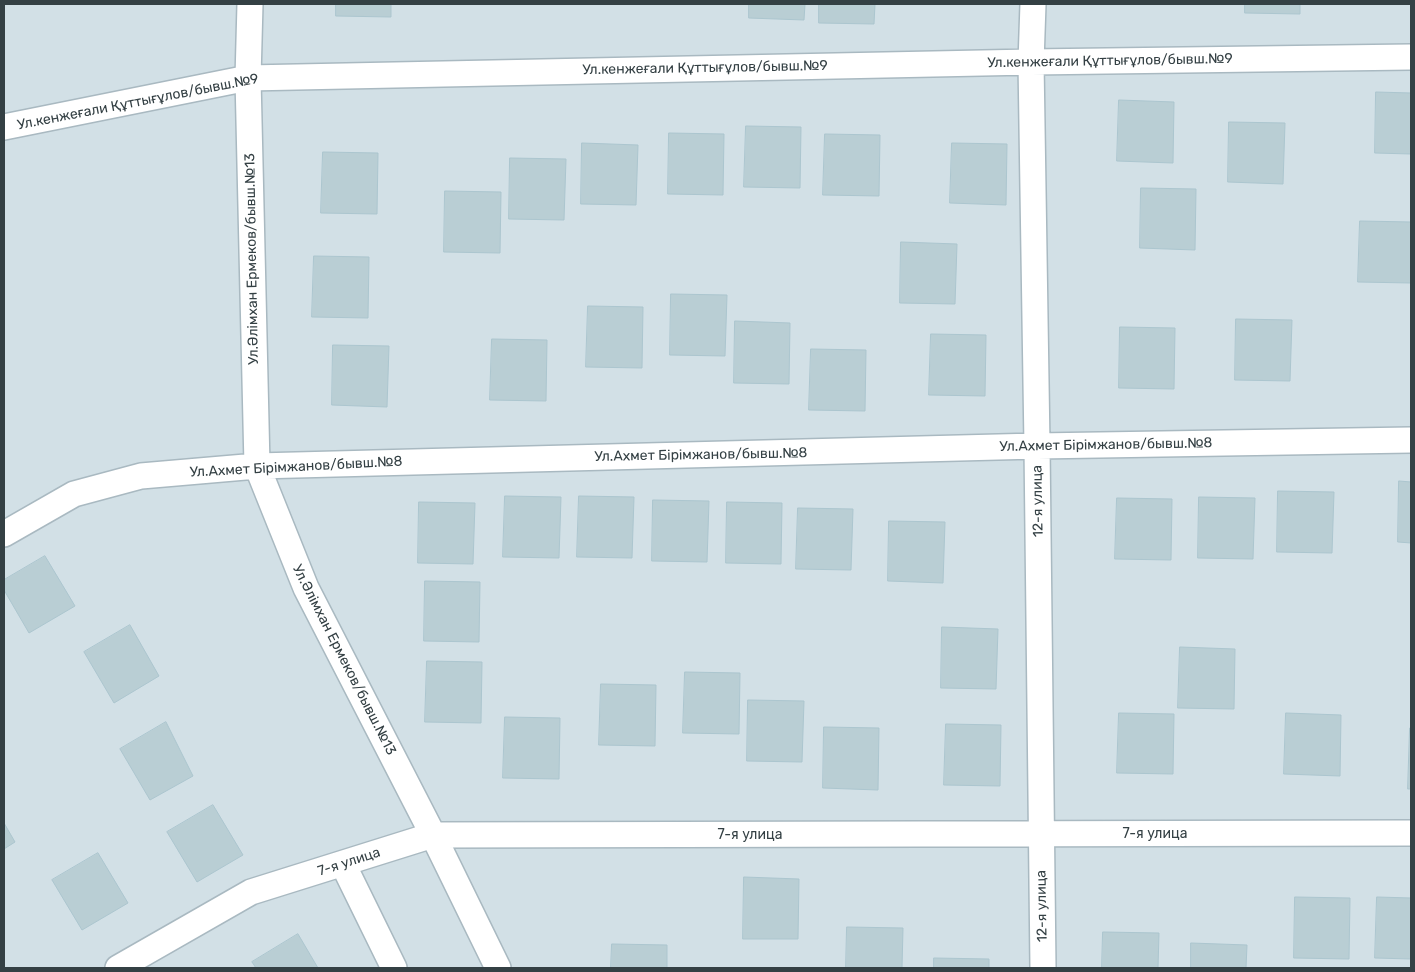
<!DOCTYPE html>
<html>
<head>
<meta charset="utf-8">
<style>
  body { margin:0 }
  #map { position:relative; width:1415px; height:972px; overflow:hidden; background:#e4eef2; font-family:Rubik,sans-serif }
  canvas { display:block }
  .frame { position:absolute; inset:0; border:5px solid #344044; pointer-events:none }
</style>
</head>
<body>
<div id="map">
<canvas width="1415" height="972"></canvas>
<div class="frame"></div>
</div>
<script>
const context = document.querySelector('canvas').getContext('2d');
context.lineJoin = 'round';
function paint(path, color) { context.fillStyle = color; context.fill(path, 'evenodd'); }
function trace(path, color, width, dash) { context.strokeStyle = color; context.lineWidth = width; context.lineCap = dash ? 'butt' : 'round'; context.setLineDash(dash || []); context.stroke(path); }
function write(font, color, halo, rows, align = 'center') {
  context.font = font + ' Rubik,sans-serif'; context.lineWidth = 4; context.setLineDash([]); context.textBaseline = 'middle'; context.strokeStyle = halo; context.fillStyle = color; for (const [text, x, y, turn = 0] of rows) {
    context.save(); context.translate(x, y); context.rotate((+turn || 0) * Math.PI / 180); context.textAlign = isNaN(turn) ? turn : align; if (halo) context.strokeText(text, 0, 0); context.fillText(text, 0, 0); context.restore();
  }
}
const residential = new Path2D(`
  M4 4H1411V968H4Z`);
const building = new Path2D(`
  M336 4H391V17L336 16Z
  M749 4H805L804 20 749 18Z
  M819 4H875L874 24 819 23Z
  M1245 4H1300V14L1245 13Z
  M1376 92 1411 93V154L1375 153Z
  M1119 100 1174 102 1173 163 1117 161Z
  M1229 122 1285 123 1283 184 1228 182Z
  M746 126 801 127 800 188 744 187Z
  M669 133 724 134 723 195 668 194Z
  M825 134 880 135 879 196 823 195Z
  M582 143 638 145 636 205 581 204Z
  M952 143 1007 144 1006 205 950 203Z
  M323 152 378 153 377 214 321 213Z
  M510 158 566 159 564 220 509 219Z
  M1141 188 1196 189 1195 250 1140 248Z
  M445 191 501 192 500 253 444 252Z
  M1360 221 1411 222V283L1358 282Z
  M901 242 957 244 955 304 900 303Z
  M314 256 369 257 368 318 312 317Z
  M671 294 727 295 725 356 670 355Z
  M588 306 643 307 642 368 586 367Z
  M1236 319 1292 320 1290 381 1235 380Z
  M735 321 790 323 789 384 734 383Z
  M1120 327 1175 328 1174 389 1119 388Z
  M931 334 986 335 985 396 929 395Z
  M492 339 547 340 546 401 490 400Z
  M333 345 389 346 387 407 332 405Z
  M811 349 866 350 865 411 809 410Z
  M1399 481 1411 482V543L1398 542Z
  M1278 491 1334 492 1332 553 1277 552Z
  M505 496 561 497 559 558 503 557Z
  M579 496 634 497 632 558 577 557Z
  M1199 497 1255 498 1253 559 1198 558Z
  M1117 498 1172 499 1171 560 1115 559Z
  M653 500 709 501 707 562 652 561Z
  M419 502 475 503 473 564 418 563Z
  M727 502 782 503 781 564 726 563Z
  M798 508 853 509 851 570 796 569Z
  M889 521 945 522 943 583 888 581Z
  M45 556 75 606 29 633 4 590V580Z
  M425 581 480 582 479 642 424 641Z
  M130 625 159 676 114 703 84 652Z
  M942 627 998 629 996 689 941 688Z
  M1180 647 1235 649 1234 709 1178 708Z
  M427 661 482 662 481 723 425 722Z
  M685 672 740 673 739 734 683 733Z
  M601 684 656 685 655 746 599 745Z
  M748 700 804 701 802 762 747 761Z
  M1119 713 1174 714 1173 774 1117 773Z
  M1286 713 1341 715 1340 776 1284 774Z
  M505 717 560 718 559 779 503 778Z
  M166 722 193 776 150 800 120 749Z
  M946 724 1001 725 1000 786 944 785Z
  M824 727 879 728 878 790 823 788Z
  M1410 728H1411V789H1408Z
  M213 805 243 855 197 882 167 832Z
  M4 823 15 842 4 849Z
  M98 853 128 903 82 930 52 880Z
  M744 877 799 879 798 939H743Z
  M1295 897 1350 898 1349 959 1294 958Z
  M1377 897 1411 898V959L1375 958Z
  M847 927 903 928 902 968H846Z
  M1103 932 1159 933 1158 968H1102Z
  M298 934 318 968H256L252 962Z
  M1191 943 1247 945 1246 968H1191Z
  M612 944 667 945V968H611Z
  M934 958 989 959V968H934Z`);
const minor = new Path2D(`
  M250 4 248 78 257 466 306 588 433 835 498 968
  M1033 4 1031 62 1037 446 1043 968
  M4 127 248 78 1031 62 1411 57
  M4 534 74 494 141 476 257 466 1037 446 1411 440
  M343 864 394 968
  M118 968 251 892 433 835 1411 833`);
const streetNames = [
  ["Ул.кенжеғали Құттығұлов/бывш.№9",1110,61,-1],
  ["Ул.кенжеғали Құттығұлов/бывш.№9",705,68,-1],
  ["Ул.кенжеғали Құттығұлов/бывш.№9",138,102,-11],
  ["Ул.Әлімхан Ермеков/бывш.№13",252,259,-91],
  ["Ул.Ахмет Бірімжанов/бывш.№8",1106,445,-1],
  ["Ул.Ахмет Бірімжанов/бывш.№8",701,455,-1],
  ["Ул.Ахмет Бірімжанов/бывш.№8",296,467,-3],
  ["12-я улица",1038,501,-91],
  ["Ул.Әлімхан Ермеков/бывш.№13",344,660,63],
  ["7-я улица",1155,834],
  ["7-я улица",750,835],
  ["7-я улица",349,862,-18],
  ["12-я улица",1042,906,-91]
];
paint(residential, '#d2e0e6');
paint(building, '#b9ced4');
trace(building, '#acc6cf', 1);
trace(minor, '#a9b9c1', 28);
trace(minor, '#fff', 25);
write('14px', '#344044', '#fff', streetNames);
</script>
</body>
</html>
